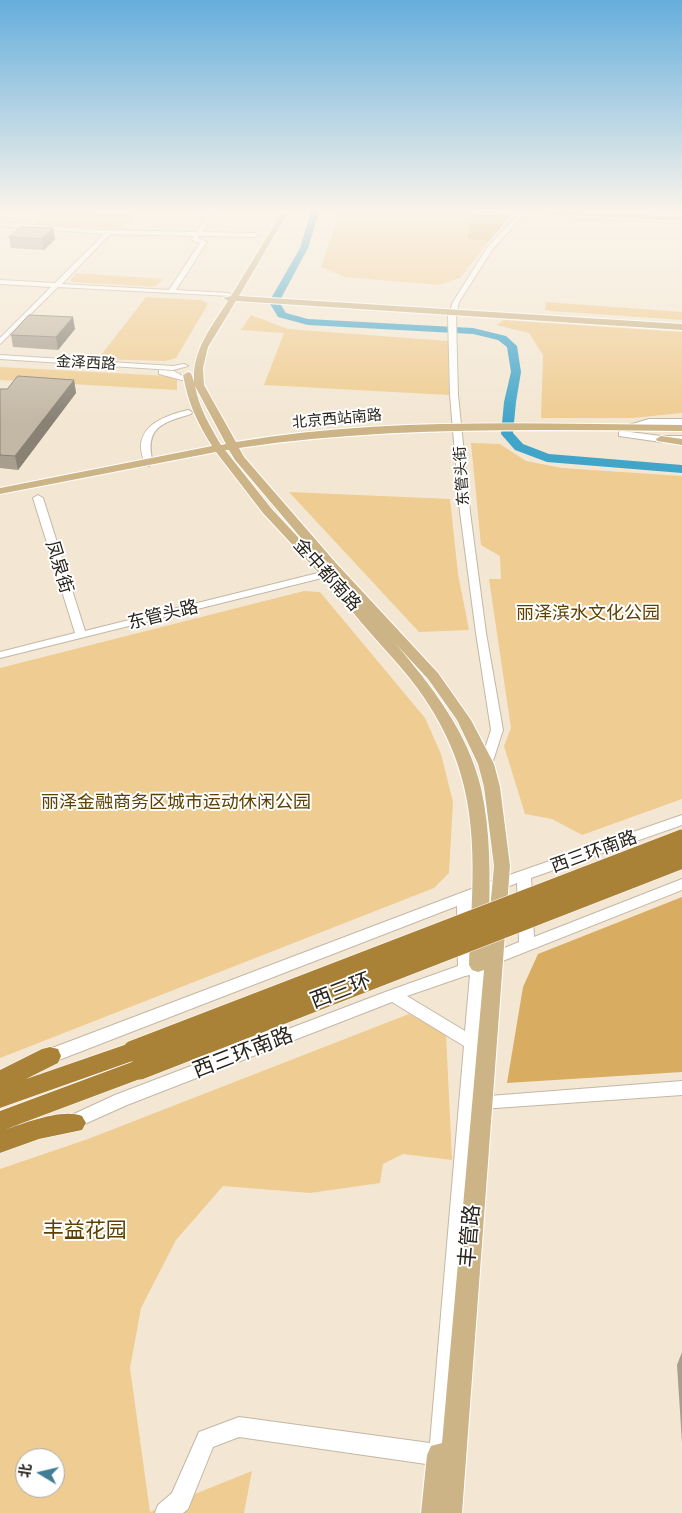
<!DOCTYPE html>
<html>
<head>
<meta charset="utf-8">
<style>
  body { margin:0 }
  #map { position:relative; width:682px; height:1513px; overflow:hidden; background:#f3e7d3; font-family:"Alegreya Sans","Noto Sans SC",sans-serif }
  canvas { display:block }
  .north { position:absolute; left:15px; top:1448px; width:50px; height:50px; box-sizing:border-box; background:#fff; border:1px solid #a9a7a5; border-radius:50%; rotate:279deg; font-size:14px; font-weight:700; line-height:20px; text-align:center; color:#29241d }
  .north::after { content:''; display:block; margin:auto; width:18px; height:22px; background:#417d95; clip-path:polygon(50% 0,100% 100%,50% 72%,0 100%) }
</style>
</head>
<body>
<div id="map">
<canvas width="682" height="1513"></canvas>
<div class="north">北</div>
</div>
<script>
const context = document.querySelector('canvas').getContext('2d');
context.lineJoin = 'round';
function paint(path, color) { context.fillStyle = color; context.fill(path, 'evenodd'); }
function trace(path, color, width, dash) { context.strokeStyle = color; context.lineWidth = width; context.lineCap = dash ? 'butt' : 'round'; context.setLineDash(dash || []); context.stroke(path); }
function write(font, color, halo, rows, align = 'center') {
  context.font = font + ' "Alegreya Sans","Noto Sans SC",sans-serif'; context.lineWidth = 4; context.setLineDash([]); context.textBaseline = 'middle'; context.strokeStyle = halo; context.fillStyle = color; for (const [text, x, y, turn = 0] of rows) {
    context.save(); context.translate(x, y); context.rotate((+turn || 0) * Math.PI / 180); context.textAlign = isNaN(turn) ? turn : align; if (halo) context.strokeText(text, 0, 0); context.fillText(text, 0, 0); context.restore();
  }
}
const green = new Path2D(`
  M63 209H88L86 213 135 215 121 229 34 225 42 212H58Z
  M341 209H452L474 212 467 239 489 241 460 278 439 285 345 277 321 267Z
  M76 273 163 279 155 287 73 282 70 281Z
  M146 297 202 300 208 304 176 358 165 361 98 359Z
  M546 302 682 312V320L551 311 545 310Z
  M251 315 288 329 448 341 449 395 264 385 284 333 241 330Z
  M504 320 682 332V413L632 418H541L543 355 529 333 496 325Z
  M0 367 169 376 177 380V390L0 380Z
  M471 443 500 444 526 461 562 468 682 476V799L582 835 552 819 525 814 504 746 511 728 489 579H501L500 556 481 545Z
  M289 492 450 499 458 574 469 630 419 632Z
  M304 591 320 592 425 718 441 754 453 802 449 873 434 888 0 1058V668Z
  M409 1014 446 1033 452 1160 403 1154 383 1164 380 1183 310 1193 223 1186 176 1240 141 1308 130 1368 150 1512 252 1471 244 1513H0V1169L88 1139ZM25 1458H55V1488H25Z`);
const forest = new Path2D(`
  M473 215H511L489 241 467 239Z
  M682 897V1072L507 1083 523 987 538 954Z`);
const river = new Path2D(`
  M312 209H320L308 248 279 302 286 313 308 319 473 328 506 336 517 346 521 372 516 402 513 433 523 444 549 454 682 465V473L547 462 515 450 501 434 504 402 511 372 507 347 498 340 473 334 308 325 278 317 269 302 300 248Z`);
const minor = new Path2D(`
  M213 209H219L202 232 255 233 258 235 255 237 199 236 198 238 207 242 176 290 228 293 231 295 230 296 58 287 0 344V338L51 287 0 284V280L55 283 104 234 0 226V222L100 230 196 232ZM110 234 193 236 192 240 200 243 169 290 62 284Z
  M523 209H529L492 250 459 302 456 316 458 395 470 512 486 633 503 730 492 764 486 768 480 764 491 730 476 633 460 512 450 395 448 316 453 302 487 248Z
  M560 211 577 214 682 219V223L577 218 558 214Z
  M0 355 173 366 184 364 188 366 173 370 0 359Z
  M159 370 174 371 186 378 182 380 159 374Z
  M188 410 192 412 191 414C161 423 144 428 153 463L149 466 146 465C129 429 160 417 188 410Z
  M649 419H682V425H649L623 431 619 428Z
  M622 431 661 436H682V442H661L619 436V432Z
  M38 495 43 498 85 631 326 571 331 574 330 576 0 658V652L75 633 33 498Z
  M682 815V825L531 878 534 937 682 879V890L485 968 476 1097 682 1081V1095L481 1109 475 1107 451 1455 447 1462 440 1466 239 1437 213 1447 188 1509 183 1513H155L158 1505 172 1493 199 1432 239 1417 430 1443 464 1046 392 1002 127 1105 69 1131 63 1129 60 1124 63 1119 115 1095 388 991 458 966 457 906 51 1063 45 1065 39 1063 37 1058 39 1053 495 880ZM517 883 519 942 473 961 471 901ZM470 975 465 1031 407 996 465 976Z`);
const major = new Path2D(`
  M284 209H290L239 296 682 324V330L236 301 208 347 203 368 204 385 236 442C383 417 533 424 682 425V431C534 430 386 426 239 448L244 457 336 563 438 673 471 720 494 764 500 787 510 866 462 1513H421L427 1455 431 1446 442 1443 484 970 478 972 472 970 469 965C474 859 484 780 418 689 395 657 365 631 343 599L345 596H353L336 578 334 581H326L263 513 216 452 0 494V488L212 446C197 422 188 403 183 375L188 372 191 373 194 382C192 350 212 326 228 301L223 298 231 296ZM195 386 226 444 221 445C210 426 199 408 195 386ZM225 450H229L235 460 323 564 271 508ZM394 642 428 679 457 720 478 764 484 787 494 866 489 921C490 877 491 832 481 788 468 732 431 685 394 642Z
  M496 209H534L682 217V221L499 211Z
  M661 436 682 439V445L657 441 656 439Z`);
const highway = new Path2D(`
  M133 1042 141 1044 144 1051 141 1058 0 1108V1070L42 1049 50 1047 58 1049 61 1056 58 1063 26 1079Z
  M140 1059 148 1062 151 1069 148 1076 1 1131C23 1124 61 1108 82 1116L86 1123 82 1130 39 1139 0 1153V1111Z`);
const highwayBridge = new Path2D(`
  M133 1051 682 840
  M140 1069 682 858`);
const wall = new Path2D(`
  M53 228 55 239 44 250 11 248 9 237Z
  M75 329 58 350 13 347 11 335Z
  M74 380 76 393 18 470 0 468V389H7Z
  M682 1352V1443L677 1365Z`);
const shadedWall = new Path2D(`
  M53 228 55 239 44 250 42 239Z
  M73 317 75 329 58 350 56 337Z
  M74 380 76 393 18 470 15 456Z`);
const building = new Path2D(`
  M21 227 53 228 42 239 9 237Z
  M29 315 73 317 56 337 11 335Z
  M18 376 74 380 15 456 0 455V389H7Z`);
const farStreetnames = [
  ["金泽西路",86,363,3],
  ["北京西站南路",337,419,-5],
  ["东管头街",462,476,-94]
];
const streetNames = [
  ["凤泉街",59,567,73],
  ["金中都南路",327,575,48],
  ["东管头路",163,615,-14],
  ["西三环南路",594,852,-20]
];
const parkNames = [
  ["丽泽滨水文化公园",588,614],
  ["丽泽金融商务区城市运动休闲公园",176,803]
];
const nearStreetnames = [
  ["西三环",341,991,-21],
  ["西三环南路",243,1053,-21],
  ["丰管路",470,1236,-85]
];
const nearParknames = [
  ["丰益花园",85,1231]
];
paint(green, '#efcc91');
paint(forest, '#d8ad62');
paint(river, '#41a5ca');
trace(minor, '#c3b7a5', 2);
trace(major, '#fff', 2);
trace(highway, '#fff', 1);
paint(minor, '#fff');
paint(major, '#ccb487');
paint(highway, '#aa8237');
trace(highwayBridge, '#fff', 22, []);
trace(highwayBridge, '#aa8237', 21);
paint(wall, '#a89e8e');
paint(shadedWall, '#888174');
paint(building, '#c3b8a5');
trace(building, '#888174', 1);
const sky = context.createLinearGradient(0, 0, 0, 421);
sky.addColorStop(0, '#65aedc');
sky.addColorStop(0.5, '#faf4eb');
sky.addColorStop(1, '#faf4eb00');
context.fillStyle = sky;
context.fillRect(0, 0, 682, 421);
write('15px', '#29241d', '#fff', farStreetnames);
write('18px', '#29241d', '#fff', streetNames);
write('18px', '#5e4101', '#fff', parkNames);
write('21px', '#29241d', '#fff', nearStreetnames);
write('21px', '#5e4101', '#fff', nearParknames);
</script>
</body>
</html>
